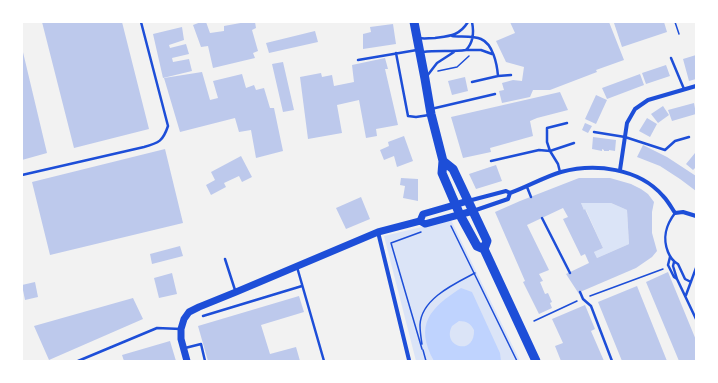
<!DOCTYPE html>
<html>
<head>
<meta charset="utf-8">
<style>
  body { margin:0 }
  #map { position:relative; width:718px; height:383px; overflow:hidden; background:#f2f2f2; font-family:Poppins,sans-serif }
  canvas { display:block }
  .frame { position:absolute; inset:0; border:23px solid #fff; pointer-events:none }
</style>
</head>
<body>
<div id="map">
<canvas width="718" height="383"></canvas>
<div class="frame"></div>
</div>
<script>
const context = document.querySelector('canvas').getContext('2d');
context.lineJoin = 'round';
function paint(path, color) { context.fillStyle = color; context.fill(path, 'evenodd'); }
function trace(path, color, width, dash) { context.strokeStyle = color; context.lineWidth = width; context.lineCap = dash ? 'butt' : 'round'; context.setLineDash(dash || []); context.stroke(path); }
const green = new Path2D(`
  M581 203H611L627 210 629 244 597 258 594 252 603 248 586 210H584Z
  M451 220 520 361H416L384 236Z`);
const water = new Path2D(`
  M461 288 472 292 500 353 501 361H434C414 325 430 308 461 288ZM459 321C467 321 471 324 474 330 475 357 441 347 452 326Z`);
const building = new Path2D(`
  M42 22H122L149 129 74 148Z
  M201 22H206L210 33 224 31V26L246 22H255L256 28 252 30 258 51 253 53 255 58 213 68 208 46 201 47 193 25Z
  M510 22H609L624 60 596 70 597 72 550 90H533L530 97 502 103 499 91 504 90 502 83 513 80 522 81 524 67 506 62 496 41 515 33Z
  M616 22H664L667 32 622 47 614 23Z
  M393 24 396 44 363 49V34L371 32 370 27Z
  M182 27 184 40 169 45 170 48 186 44 189 54 172 58 173 62 189 59 192 71 163 78 153 34Z
  M315 31 318 42 269 53 266 43Z
  M22 48 47 153 22 160Z
  M696 55V79L689 81 683 59Z
  M385 58 388 69H385L398 125 376 129 377 136 366 138 359 100 337 105 342 133 308 139 300 77 321 73 322 77 332 75 334 86 354 82 352 65Z
  M283 62 294 110 283 112 272 64Z
  M666 65 670 76 646 84 642 73Z
  M202 72 210 100 218 98 213 81 242 74 246 88 254 85 256 90 264 88 270 108H274L283 151 256 158 251 130 239 132 235 118 180 132 164 78Z
  M640 74 644 85 607 99 602 88Z
  M465 77 468 91 452 95 448 81Z
  M560 92 568 110 537 118 530 121 533 136 490 148 491 152 463 158 451 117Z
  M596 95 607 100 596 124 585 119Z
  M694 103 696 114 672 121 668 110Z
  M663 106 669 115 658 123 651 114Z
  M647 118 657 124 650 137 639 131Z
  M585 123 592 126 588 133 582 130Z
  M404 136 413 161 397 167 394 156 384 160 380 150 389 146 388 142Z
  M593 137 616 140 615 151 609 150V151H604V150L602 149V151L592 149Z
  M643 145 667 157 696 176V191L680 179 660 166 637 157Z
  M165 149 183 223 50 255 32 182Z
  M695 153 696 154V167L693 170 686 164Z
  M241 156 252 177 242 182 239 176 224 183 226 187 211 195 206 185 215 180 211 172Z
  M496 165 502 181 476 189 469 174Z
  M401 178 418 179V201L403 198 405 186 400 185Z
  M579 178H610L631 184 641 189 648 194 654 202 652 212V233L657 251 652 257 636 268 580 292 579 294 566 274 589 263 585 254 581 256 563 219 568 217 563 208 527 225 549 270 539 274 543 281 540 282 545 294 548 293 552 302 550 303 552 308 539 314 523 282 525 281 495 212 520 201ZM581 203H611L627 210 629 244 597 258 594 252 603 248 585 209 584 210Z
  M361 197 370 219 346 229 336 208Z
  M180 246 183 256 152 264 150 254Z
  M668 272 696 340V361H679L646 282Z
  M172 273 177 294 159 298 154 278Z
  M35 282 38 297 25 300 22 285Z
  M637 286 667 361H622L598 302Z
  M299 296 304 312 261 325 270 354 296 347 300 361H208L198 326Z
  M133 298 143 319 49 360 34 326Z
  M585 305 595 329 591 331 604 361H561L555 346 563 343 552 319Z
  M170 341 176 361H124L122 355Z`);
const path = new Path2D(`
  M675 22 679 34
  M438 71 457 67 469 56
  M451 226 517 361
  M421 232 391 243 422 349
  M590 296 663 269
  M534 321 577 301
  M422 344C421 338 420 331 420 325 421 299 454 284 475 273
  M423 350 426 361`);
const service = new Path2D(`
  M452 36C460 37 474 36 481 39 493 44 497 64 498 76
  M419 38C424 39 429 38 435 38 450 36 459 36 468 22
  M466 50H481L492 54
  M423 52C437 50 452 52 466 50 474 42 474 32 472 22
  M396 53 408 116 416 117 429 115
  M671 58 684 89
  M358 60 417 50
  M427 76 437 63 454 52
  M472 82 498 76 511 75
  M431 109 495 94
  M594 132 625 137 665 150 675 141 689 137
  M491 161 539 150 550 151 547 142V128L567 123
  M560 172 558 164 550 151 574 143
  M22 175 144 147C159 143 163 141 168 126L141 22
  M527 187 531 197
  M675 213C666 225 662 237 668 252 670 257 672 261 678 264L685 279 691 282
  M542 218 570 273
  M670 257 668 265 674 277 677 279 696 319
  M225 259 235 290
  M674 262 673 266 677 279
  M297 267 324 361
  M580 292 583 299 591 306 612 361
  M686 295 696 268
  M203 316 302 286
  M185 348 201 344 205 361
  M78 361 157 328 181 329`);
const minor = new Path2D(`
  M620 170 627 123 635 109 648 100 696 86
  M468 201 506 191 510 193C527 187 544 177 561 172 595 163 639 168 663 196 668 201 671 207 675 213L683 212 696 216
  M473 211 508 199 510 193
  M378 232 409 360`);
const tertiary = new Path2D(`
  M420 221 423 214 468 201
  M187 361 181 339V329L184 319 189 312 199 307 236 292 378 232 420 221 425 224 473 211`);
const primary = new Path2D(`
  M414 22 425 79 431 114 443 161 442 173 460 215 477 246 484 249 536 361
  M443 161 453 169 487 241 484 249`);
paint(green, '#dbe4f7');
paint(water, '#bfd3fe');
paint(building, '#bdc9ec');
trace(path, '#1d4ed8', 1.5);
trace(service, '#1d4ed8', 2.5);
trace(minor, '#1d4ed8', 4);
trace(tertiary, '#1d4ed8', 7);
trace(primary, '#1d4ed8', 9);
</script>
</body>
</html>
